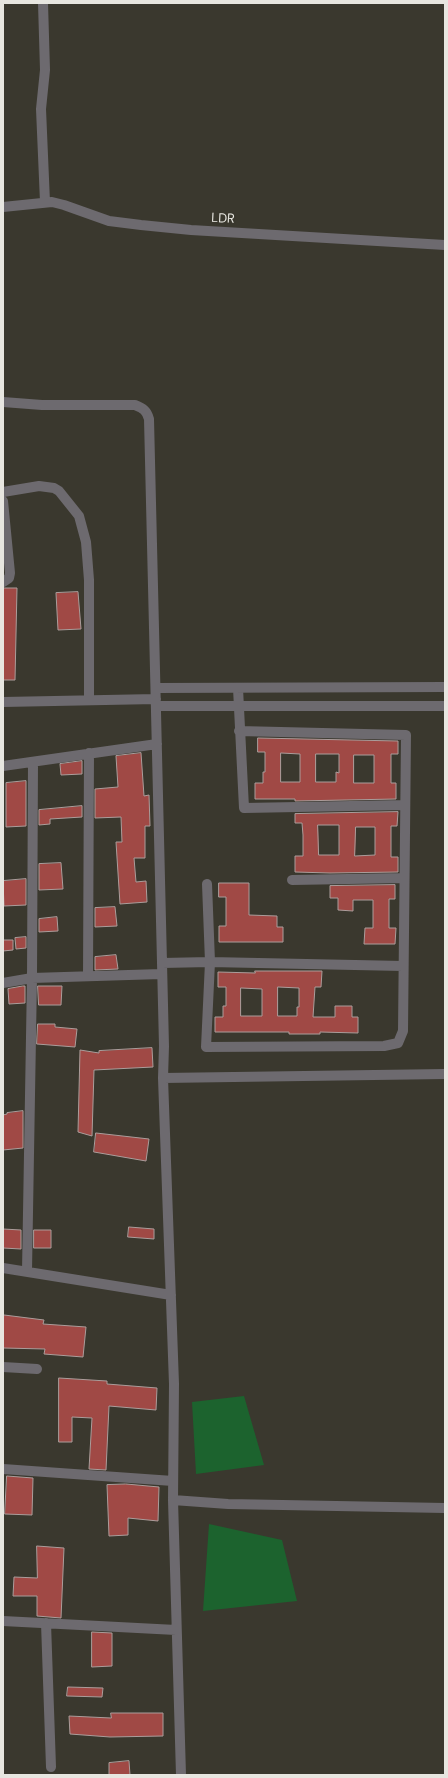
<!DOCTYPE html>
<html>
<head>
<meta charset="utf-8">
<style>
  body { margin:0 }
  #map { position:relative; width:448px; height:1778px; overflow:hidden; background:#3a382e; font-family:"DM Sans",sans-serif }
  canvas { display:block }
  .frame { position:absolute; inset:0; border:4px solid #e7e6e0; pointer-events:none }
</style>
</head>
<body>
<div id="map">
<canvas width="448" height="1778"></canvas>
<div class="frame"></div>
</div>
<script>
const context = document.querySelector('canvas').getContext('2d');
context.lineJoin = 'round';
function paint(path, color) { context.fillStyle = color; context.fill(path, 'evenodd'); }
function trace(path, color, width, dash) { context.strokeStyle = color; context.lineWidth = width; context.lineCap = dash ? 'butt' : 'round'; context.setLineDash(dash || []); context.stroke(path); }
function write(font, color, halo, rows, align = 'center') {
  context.font = font + ' "DM Sans",sans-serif'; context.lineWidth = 3; context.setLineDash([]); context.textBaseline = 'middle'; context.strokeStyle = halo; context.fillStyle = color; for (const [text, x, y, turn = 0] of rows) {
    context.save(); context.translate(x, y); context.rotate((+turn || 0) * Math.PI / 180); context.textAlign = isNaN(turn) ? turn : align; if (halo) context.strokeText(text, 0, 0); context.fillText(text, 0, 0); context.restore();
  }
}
const green = new Path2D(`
  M244 1396 264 1465 196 1474 192 1402Z
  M209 1524 282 1540 297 1601 203 1611Z`);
const building = new Path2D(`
  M3 588H17L15 680H3Z
  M78 592 81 629 58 630 56 593Z
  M258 738 398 741V754H391V783H396V799L295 801V799H255V783H263V772H265V752H258ZM281 753 300 754V782H281ZM316 754H339V773L336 772V782H316ZM354 755H374V783H354Z
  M141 753 144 796 149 795 150 826H145V858H134L136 882 146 881 147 902 120 904 116 842H122L121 817 95 818V789L118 787 116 756Z
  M82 761V774L61 775 60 764Z
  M26 781V826L6 827V783Z
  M82 806V817L50 819V824L39 825V810Z
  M398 812 397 826H391V857H398V872L330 873 295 872V856H303V835L302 823H295V814ZM318 825H339V855H319ZM356 827H375V855L355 856Z
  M61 863 63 889 39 890V864Z
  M26 879V905L4 906 3 881Z
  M219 883H249V915L277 916V927H283V942H219V926H226V897H219Z
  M395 885V899H389V928H396L395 944H364L365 928H373V900H353V911L338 910V898H330V886Z
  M115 907 117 926 95 927V908Z
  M57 917 58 931 39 932V919Z
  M26 937V948L16 949 15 938Z
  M3 940H13V950L3 951Z
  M116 955 118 969 95 970V957Z
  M255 971H322L321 987H315L313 1017H335V1006H352V1017H358V1033L320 1032V1034H289V1032H215V1017H223V1006H226V987H218V972L255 973ZM278 987 299 988V1007H297V1016H278ZM241 988 262 989V1016H241Z
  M23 986H25V1003L9 1004 8 989Z
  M38 986H62L61 1005H39Z
  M38 1024H55V1027L77 1029 75 1047 37 1044Z
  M152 1048 153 1067 94 1070 92 1136 78 1132 80 1050 99 1053V1051Z
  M23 1111V1148L3 1150V1115L7 1114V1113Z
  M96 1133 149 1139 146 1161 94 1152Z
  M129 1227 154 1229V1239L128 1237Z
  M3 1229 21 1230V1249L3 1248Z
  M34 1230H51V1248H34Z
  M4 1315 44 1320 43 1324 86 1327 83 1357 44 1354 45 1349 3 1348Z
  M59 1378 107 1381V1384L157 1388 156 1410 109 1406 106 1470 89 1469 92 1418 72 1417V1442H59Z
  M7 1476 33 1478 32 1515 5 1514Z
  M126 1484 159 1487 158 1521 128 1518V1535L109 1536 107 1485Z
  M37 1546 64 1548 61 1618 37 1616V1596H13L14 1577 37 1578Z
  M92 1632 112 1633V1666L92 1667Z
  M68 1687 103 1688 102 1697 67 1696Z
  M111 1713H163V1736L110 1737 70 1734 69 1716 111 1718Z
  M129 1761 130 1775H109V1763Z`);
const minor = new Path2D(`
  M43 3 45 70 41 109 45 202
  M3 207 52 202 64 205 109 221 141 225 191 230 445 245
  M3 402 42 405H135C143 408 147 411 149 419L164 1046 163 1078 174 1384 173 1500 181 1775
  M3 492 39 486 54 488 59 491 79 516 86 542 89 580V700
  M3 501 10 573 9 578 3 582
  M156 688 445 687
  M238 688 244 808 405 805
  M3 702 156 699
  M157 706H445
  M3 766 157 744
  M292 880 404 878
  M207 884 210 962 206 1047 384 1046 398 1043 403 1031 406 735 239 731
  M162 963 210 962 403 966
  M88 976 89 753
  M3 983 32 978 161 974
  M163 1078 445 1074
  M3 1268 171 1295
  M27 1271 32 978 33 762
  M3 1367 37 1369
  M3 1469 173 1481
  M173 1500 228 1504 445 1508
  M3 1621 176 1630
  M46 1623 51 1767`);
const streetNames = [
  ["LDR",223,219,3]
];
paint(green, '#1c632e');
paint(building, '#a04945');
trace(building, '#ab9d9b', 1);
trace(minor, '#6d6a6f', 10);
write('13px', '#e7e6e0', '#3a382e', streetNames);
</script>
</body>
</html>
